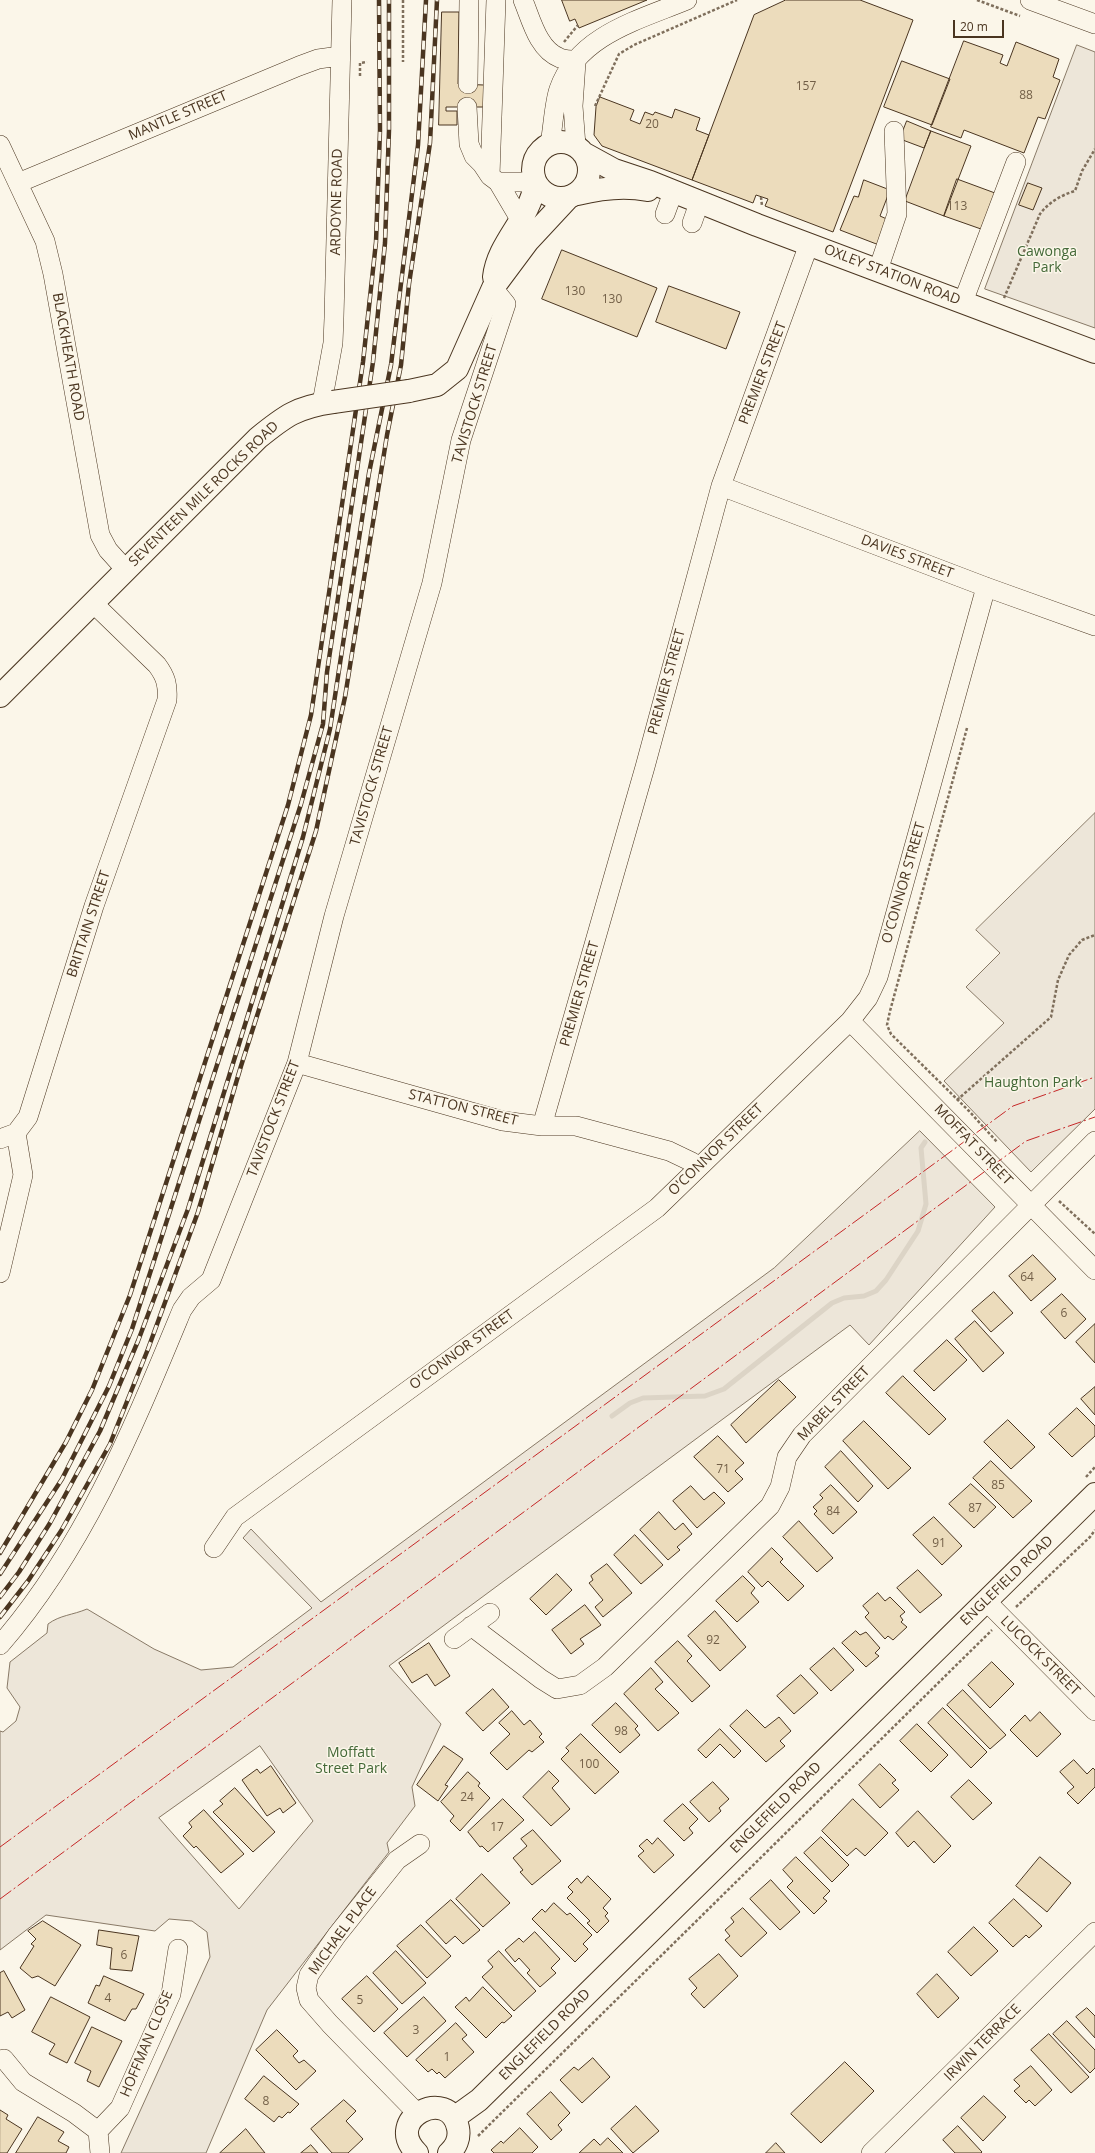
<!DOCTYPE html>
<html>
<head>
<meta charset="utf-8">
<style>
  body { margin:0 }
  #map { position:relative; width:1095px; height:2153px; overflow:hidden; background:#fbf6e9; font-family:"Open Sans",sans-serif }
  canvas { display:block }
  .scale { position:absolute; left:953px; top:20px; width:51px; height:18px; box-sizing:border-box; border:2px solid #4a3520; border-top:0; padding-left:5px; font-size:12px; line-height:14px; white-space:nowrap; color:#4a3520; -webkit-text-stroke:3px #fbf6e9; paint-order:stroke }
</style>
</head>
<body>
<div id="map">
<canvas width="1095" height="2153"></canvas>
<div class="scale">20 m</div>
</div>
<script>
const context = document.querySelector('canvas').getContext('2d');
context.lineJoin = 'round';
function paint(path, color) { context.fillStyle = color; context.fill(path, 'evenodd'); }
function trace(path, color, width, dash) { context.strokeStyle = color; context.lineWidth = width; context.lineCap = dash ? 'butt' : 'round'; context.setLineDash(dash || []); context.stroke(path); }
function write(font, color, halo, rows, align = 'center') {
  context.font = font + ' "Open Sans",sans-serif'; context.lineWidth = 3; context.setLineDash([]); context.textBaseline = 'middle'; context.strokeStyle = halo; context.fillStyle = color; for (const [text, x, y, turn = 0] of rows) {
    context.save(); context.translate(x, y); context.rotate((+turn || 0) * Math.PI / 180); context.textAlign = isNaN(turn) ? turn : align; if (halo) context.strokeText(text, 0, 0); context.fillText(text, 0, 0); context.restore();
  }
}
const green = new Path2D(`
  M1077 45 1095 52V328L985 289Z
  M1095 813V1109L1031 1172 944 1081 1004 1023 966 987 1000 953 976 930Z
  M920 1131 995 1207 869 1345 850 1325 389 1666 441 1724 412 1787 415 1806 387 1843 389 1852 267 2010 206 2153H121L210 1957 207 1932 192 1921 169 1919 155 1931 46 1915 0 1950V1731L3 1732 16 1721 20 1707 7 1688 10 1662 47 1633 48 1624C60 1615 73 1615 87 1609L154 1649 201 1670 233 1667 312 1608 243 1538 251 1529 321 1602 774 1268ZM260 1746 313 1821 239 1909 159 1818Z`);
const stream = new Path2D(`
  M612 1416 630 1403 643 1398 705 1396 724 1389 832 1303 844 1298 864 1296 876 1291 886 1280 918 1231 926 1204 921 1148 925 1142`);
const building = new Path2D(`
  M562 0H647L579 28 575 19 570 21Z
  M786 0H860L913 20 833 232 765 206 768 199 756 195 753 203 692 180 754 15Z
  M442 12H459L458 84 484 85V107H446V111H457V125H439Z
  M964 41 1003 55 1000 63 1007 66 1016 42 1059 59 1053 77 1060 80 1045 119 1038 117 1024 153 964 130 961 138 931 127Z
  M902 61 950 79 932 125 884 107Z
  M600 97 634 110 630 120 640 124 645 112 653 115 655 112 672 118 675 109 700 118 696 130 709 135 692 180 602 146 594 135 596 107Z
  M907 121 931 131 924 148 900 139Z
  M931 131 971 146 944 216 905 201Z
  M957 179 995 193 981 229 944 216Z
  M864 180 890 190 880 216 889 220 879 245 840 230 854 196 858 197Z
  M1028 183 1042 188 1033 210 1019 205Z
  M562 250 657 288 637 337 542 299Z
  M669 286 740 312 726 349 656 322Z
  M1033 1255 1056 1279 1031 1301 1009 1276Z
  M994 1292 1013 1313 991 1332 972 1311Z
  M1062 1294 1086 1319 1065 1339 1041 1312Z
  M975 1321 1004 1353 983 1372 955 1339Z
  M1095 1324V1363L1076 1342Z
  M947 1340 967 1360 934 1391 914 1371Z
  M903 1376 946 1419 929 1435 886 1393Z
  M779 1380 796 1397 746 1443 731 1425Z
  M1095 1387V1415L1081 1399Z
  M1077 1408 1095 1426V1436L1072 1457 1049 1434Z
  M1008 1420 1035 1447 1011 1469 984 1442Z
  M864 1421 911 1468 888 1489 843 1441Z
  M718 1436 744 1463 735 1471 743 1479 728 1492 694 1457Z
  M841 1451 873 1486 858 1502 825 1467Z
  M991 1461 1032 1501 1013 1518 973 1478Z
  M971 1484 996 1507 974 1528 949 1504Z
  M831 1485 857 1512 833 1534 814 1514 817 1511 813 1507 823 1498 820 1495Z
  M691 1486 704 1500 714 1492 725 1503 697 1528 673 1501Z
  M659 1512 675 1530 683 1523 692 1534 677 1547 680 1550 668 1560 640 1530Z
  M934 1517 962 1546 942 1565 913 1535Z
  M799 1521 833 1558 817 1572 783 1537Z
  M635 1535 663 1565 641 1584 614 1555Z
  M772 1548 783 1559 780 1562 804 1586 788 1601 768 1581 762 1587 748 1572Z
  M607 1564 632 1593 603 1617 595 1607 603 1600 589 1583 593 1580 591 1576Z
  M918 1570 942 1595 920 1613 897 1588Z
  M557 1574 572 1590 546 1615 530 1599Z
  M743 1576 755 1588 751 1593 759 1602 737 1622 716 1601Z
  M878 1593 885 1601 890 1597 905 1612 900 1616 903 1620 901 1622 907 1627 893 1640 888 1636 885 1639 865 1617 869 1613 863 1606Z
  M585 1605 601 1625 580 1639 584 1644 571 1654 552 1630Z
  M715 1611 746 1647 720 1671 688 1636Z
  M856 1631 860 1635 866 1632 880 1648 875 1653 879 1656 866 1667 842 1643Z
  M678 1641 692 1656 687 1661 710 1686 692 1702 655 1662Z
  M429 1643 450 1676 435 1686 427 1674 412 1683 399 1663Z
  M834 1648 854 1670 831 1691 810 1669Z
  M992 1662 1014 1684 990 1708 968 1685Z
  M651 1668 663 1682 655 1689 679 1713 658 1731 624 1694Z
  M801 1675 818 1693 794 1714 777 1696Z
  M493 1689 509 1707 483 1731 466 1713Z
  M963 1690 1006 1735 990 1749 947 1705Z
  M616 1703 638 1726 635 1729 640 1735 620 1753 592 1725Z
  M943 1708 987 1752 971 1768 928 1723Z
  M747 1710 765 1728 779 1717 791 1731 780 1741 785 1746 766 1762 730 1726Z
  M512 1711 524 1725 530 1720 542 1734 539 1737 544 1742 532 1752 529 1750 507 1770 490 1753 510 1734 499 1723Z
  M1040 1712 1061 1734 1037 1757 1010 1730 1025 1715 1030 1721Z
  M917 1724 948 1755 931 1772 900 1741Z
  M720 1729 741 1751 734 1758 720 1744 706 1758 698 1750Z
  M581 1734 619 1772 595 1794 561 1759 569 1751 566 1748Z
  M444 1746 463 1759 445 1785 448 1786 438 1801 417 1785Z
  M1074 1760 1087 1774 1093 1768 1095 1770V1787L1078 1804 1067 1793 1074 1787 1060 1772Z
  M880 1764 896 1780 892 1783 899 1790 880 1808 859 1785Z
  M271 1766 296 1803 283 1813 280 1808 267 1816 242 1780 257 1769 260 1773Z
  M549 1771 559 1781 552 1788 570 1809 551 1826 523 1797Z
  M468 1772 480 1783 478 1786 490 1798 460 1831 450 1821 454 1816 441 1802Z
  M969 1780 992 1803 973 1820 951 1797Z
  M713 1782 729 1799 719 1808 721 1811 709 1822 690 1802Z
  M235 1788 275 1832 253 1852 213 1812 223 1804 220 1801Z
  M503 1799 524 1820 488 1852 482 1846 480 1847 468 1832Z
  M853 1799 888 1833 865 1856 856 1848 847 1856 822 1831Z
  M683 1804 698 1819 689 1828 693 1833 684 1841 664 1821Z
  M204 1810 244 1854 221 1873 196 1846 194 1848 183 1836 192 1827 189 1823Z
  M918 1811 951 1846 934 1863 914 1841 908 1847 896 1833Z
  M533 1830 561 1861 532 1885 520 1872 523 1870 513 1858 527 1846 521 1839Z
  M821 1837 849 1865 832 1882 804 1853Z
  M658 1838 674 1855 654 1873 638 1856 644 1851 639 1846 647 1839 652 1844Z
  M796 1857 830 1891 823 1898 827 1901 814 1914 787 1887 793 1881 783 1870Z
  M1040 1857 1071 1883 1047 1912 1016 1886Z
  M482 1874 510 1903 483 1927 456 1899Z
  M588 1876 611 1899 603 1908 608 1913 605 1916 609 1921 597 1933 587 1923 590 1921 567 1898 573 1892 568 1887 577 1878 581 1883Z
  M771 1880 800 1912 780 1930 750 1899Z
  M1014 1899 1042 1926 1029 1938 1026 1935 1013 1947 989 1923Z
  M451 1900 480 1930 463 1944 455 1936 446 1944 426 1922Z
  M554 1903 567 1915 570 1913 592 1935 583 1944 588 1949 575 1962 532 1919 542 1909 545 1912Z
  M743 1908 767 1933 741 1957 725 1940 730 1936 725 1930 734 1922 731 1918Z
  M43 1921 81 1945 55 1986 38 1976 32 1978 20 1968 34 1946 31 1944 36 1939 28 1931Z
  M421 1925 451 1956 427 1978 397 1946Z
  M974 1927 998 1951 971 1976 948 1952Z
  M99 1930 139 1936 132 1971 110 1969 112 1948 97 1945Z
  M535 1932 560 1959 551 1968 556 1973 540 1987 527 1973 530 1970 519 1958 515 1962 505 1950 519 1938 523 1942Z
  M396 1951 426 1983 402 2004 373 1973Z
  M499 1951 536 1991 514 2011 482 1977 493 1967 488 1961Z
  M719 1954 738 1976 704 2008 691 1994 697 1988 689 1979Z
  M4 1971 25 2010 12 2018 8 2012 0 2016V1973Z
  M937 1974 959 1998 938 2018 917 1994Z
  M104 1976 144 1994 136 2009H132L125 2021 88 2003 96 1985 99 1986Z
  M367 1976 398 2009 374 2032 342 1999Z
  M483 1987 512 2016 504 2023 502 2022 486 2038 455 2007 466 1997 469 2001Z
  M51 1997 90 2017 67 2063 49 2054 55 2044 32 2032Z
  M424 1997 446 2021 407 2057 384 2033Z
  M1087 2008 1095 2016V2038L1076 2017Z
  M1067 2021 1095 2050V2068L1090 2073 1053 2034Z
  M456 2023 467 2035 462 2039 474 2052 445 2078 439 2072 437 2074 432 2069 428 2072 416 2060Z
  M92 2027 122 2041 99 2087 87 2081 91 2071 75 2063Z
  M277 2030 298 2051 293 2056 299 2063 304 2060 316 2071 296 2090 256 2050Z
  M1049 2034 1089 2077 1071 2093 1031 2050Z
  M593 2058 610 2077 582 2103 560 2080 574 2067 578 2070Z
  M845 2062 874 2091 821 2143 791 2114Z
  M1031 2066 1052 2090 1035 2106 1029 2100 1026 2103 1014 2091 1020 2086 1014 2080Z
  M264 2076 299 2104 290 2113 288 2112 282 2118 279 2116 274 2122 245 2099Z
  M551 2092 570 2113 558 2125 562 2130 551 2140 527 2114Z
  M984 2096 1006 2117 983 2141 961 2118Z
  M344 2100 356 2111 346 2121 363 2139 348 2153H332L311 2129Z
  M636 2106 659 2131 633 2153 611 2129Z
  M0 2110 8 2115 6 2119 22 2129 7 2153H0Z
  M38 2117 64 2132 58 2141 69 2147 66 2153H16Z
  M958 2126 982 2152 981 2153H955L943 2140Z
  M520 2128 538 2147 532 2153H494L491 2150 501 2141 503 2143Z
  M246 2129 265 2153H220Z
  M608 2138 623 2153H579L594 2139 600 2145Z
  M776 2143 785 2153H766Z
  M311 2145 318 2153H301Z`);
const path = new Path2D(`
  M403 0V62
  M977 0 1020 16
  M564 42 578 25
  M360 76V63L367 62
  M595 106 619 54 634 45 737 0
  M761 197 762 206
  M1004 298 1040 214C1048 203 1061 195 1075 191L1082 171 1095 149
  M967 728 890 1011 887 1025 891 1034 969 1111 997 1142
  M957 1100 1051 1017 1058 980 1069 955 1082 940 1095 935
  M1059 1201 1095 1234
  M1086 1477 1095 1467
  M1016 1607 1090 1537 1095 1530
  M478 2136 992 1630`);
const minor = new Path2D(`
  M523 0C531 19 538 50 560 58 565 60 571 60 576 60
  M1030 0 1095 24
  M576 62 573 106 576 146
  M468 84 469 0
  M467 107 469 144 474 156 482 164 490 176 498 182 521 221
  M550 144C553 128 554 103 559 89 578 35 639 20 687 0
  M0 145 45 241 53 274 100 535 108 550 126 570
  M490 176 496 0
  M498 182H534
  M18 183 299 66 318 59 340 56
  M665 214 672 195
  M692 223 699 203
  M878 270 897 214 894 131
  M963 302 1016 162
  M322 403 333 343 334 318 342 0
  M721 486 986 587 1095 626
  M850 1021 1095 1270
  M297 1063 503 1121 542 1126H576L669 1151 692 1162 697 1168
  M542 1126 645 767 721 486 809 244
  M0 1139 16 1133
  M0 1273 23 1175 16 1133 28 1117 94 906 167 700C168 685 166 677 157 665L93 603
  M214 1548 235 1517 657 1208 850 1021 868 998 878 977 986 587
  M986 1601 1095 1711
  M471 1626 541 1679 557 1689 580 1685 605 1667 770 1506 780 1487 787 1457 802 1435 1095 1141
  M454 1639 490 1613
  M0 1645C85 1547 133 1428 182 1310L191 1297 211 1280 297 1063 334 916 432 583 461 440 506 304 493 288
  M4 2059 23 2082 74 2113 98 2131 100 2153
  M417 2113 330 2024 309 2000 306 1988 309 1975 337 1935 397 1860 420 1844
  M98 2131 120 2108 171 1994 178 1949
  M871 2153 1095 1932`);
const major = new Path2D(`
  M533 170a28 28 0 1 1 56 0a28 28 0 1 1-56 0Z
  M583 153 614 170 650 182 757 225 1095 352
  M577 194C601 188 624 185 648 190
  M494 277C498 242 530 219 535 184
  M409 391 437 385 457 369 493 288 528 241 568 198
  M0 696 258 438C285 416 297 407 333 402
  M454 2118 479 2100 1095 1494
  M417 2153C382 2119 449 2085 458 2128 460 2138 456 2147 449 2153`);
const rail = new Path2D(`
  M0 1553 66 1442 92 1390 130 1295 288 805 311 715 363 362 376 242 380 130 379 0
  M0 1574 62 1479 109 1386 132 1329 301 804 323 724 327 672 373 362 385 243 389 130V0
  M0 1597 19 1572 50 1523 100 1431 138 1341 188 1209 303 837 330 729 369 473 391 365 418 145 426 0
  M0 1617 28 1581 61 1531 110 1444 148 1349 198 1212 241 1066 316 831 345 697 387 435 401 365 409 284 430 143 437 0`);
const majorBridge = new Path2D(`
  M333 402 409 391`);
const power = new Path2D(`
  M0 1847 1013 1106 1095 1077
  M0 1899 1026 1141 1095 1117`);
const numberNames = [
  ["157",806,87],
  ["88",1026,96],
  ["20",652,125],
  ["113",957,207],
  ["130",575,292],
  ["130",612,300],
  ["64",1027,1278],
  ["6",1064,1314],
  ["71",723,1470],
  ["85",998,1486],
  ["87",975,1509],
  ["84",833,1512],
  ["91",939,1544],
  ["92",713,1641],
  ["98",621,1732],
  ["100",589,1765],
  ["24",467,1798],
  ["17",497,1828],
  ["6",124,1956],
  ["4",108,1999],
  ["5",360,2001],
  ["3",416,2031],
  ["1",447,2058],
  ["8",266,2102]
];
const streetNames = [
  ["MANTLE STREET",178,116,-23],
  ["ARDOYNE ROAD",337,202,-89],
  ["OXLEY STATION ROAD",892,275,21],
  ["BLACKHEATH ROAD",68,357,80],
  ["PREMIER STREET",763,373,-69],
  ["TAVISTOCK STREET",475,404,-73],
  ["SEVENTEEN MILE ROCKS ROAD",204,494,-44],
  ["DAVIES STREET",907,557,21],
  ["PREMIER STREET",667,682,-75],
  ["TAVISTOCK STREET",372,786,-74],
  ["O'CONNOR STREET",904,883,-74],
  ["BRITTAIN STREET",89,924,-72],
  ["PREMIER STREET",580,994,-74],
  ["STATTON STREET",463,1108,14],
  ["TAVISTOCK STREET",274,1119,-69],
  ["MOFFAT STREET",973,1145,46],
  ["O'CONNOR STREET",716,1150,-44],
  ["O'CONNOR STREET",462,1350,-36],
  ["MABEL STREET",834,1404,-46],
  ["ENGLEFIELD ROAD",1007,1581,-44],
  ["LUCOCK STREET",1040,1656,45],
  ["ENGLEFIELD ROAD",776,1808,-45],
  ["MICHAEL PLACE",343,1931,-54],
  ["ENGLEFIELD ROAD",545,2035,-45],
  ["IRWIN TERRACE",983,2043,-45],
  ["HOFFMAN CLOSE",147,2044,-67]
];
const parkNames = [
  ["Cawonga",1047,252],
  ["Park",1047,268],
  ["Haughton Park",1033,1083],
  ["Moffatt",351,1753],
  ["Street Park",351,1769]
];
paint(green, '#ede6d9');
trace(green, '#887966', 1);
trace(stream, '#dcd4c6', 5);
paint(building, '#ecdcbc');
trace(building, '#4a3520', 1);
trace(minor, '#4a3520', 20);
trace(major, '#4a3520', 24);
trace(path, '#7f6f5c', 2.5, [3, 2]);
trace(minor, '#fbf6e9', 19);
trace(major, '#fbf6e9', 22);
trace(rail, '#4a3520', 4.5);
trace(rail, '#fbf6e9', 3, [9]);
trace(majorBridge, '#4a3520', 24, []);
trace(majorBridge, '#fbf6e9', 22);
trace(power, '#c62828', 1, [14, 3, 2, 3]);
write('12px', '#725f47', null, numberNames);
write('14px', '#4a3520', '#fbf6e9', streetNames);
write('14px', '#436837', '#fbf6e9', parkNames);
</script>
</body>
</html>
